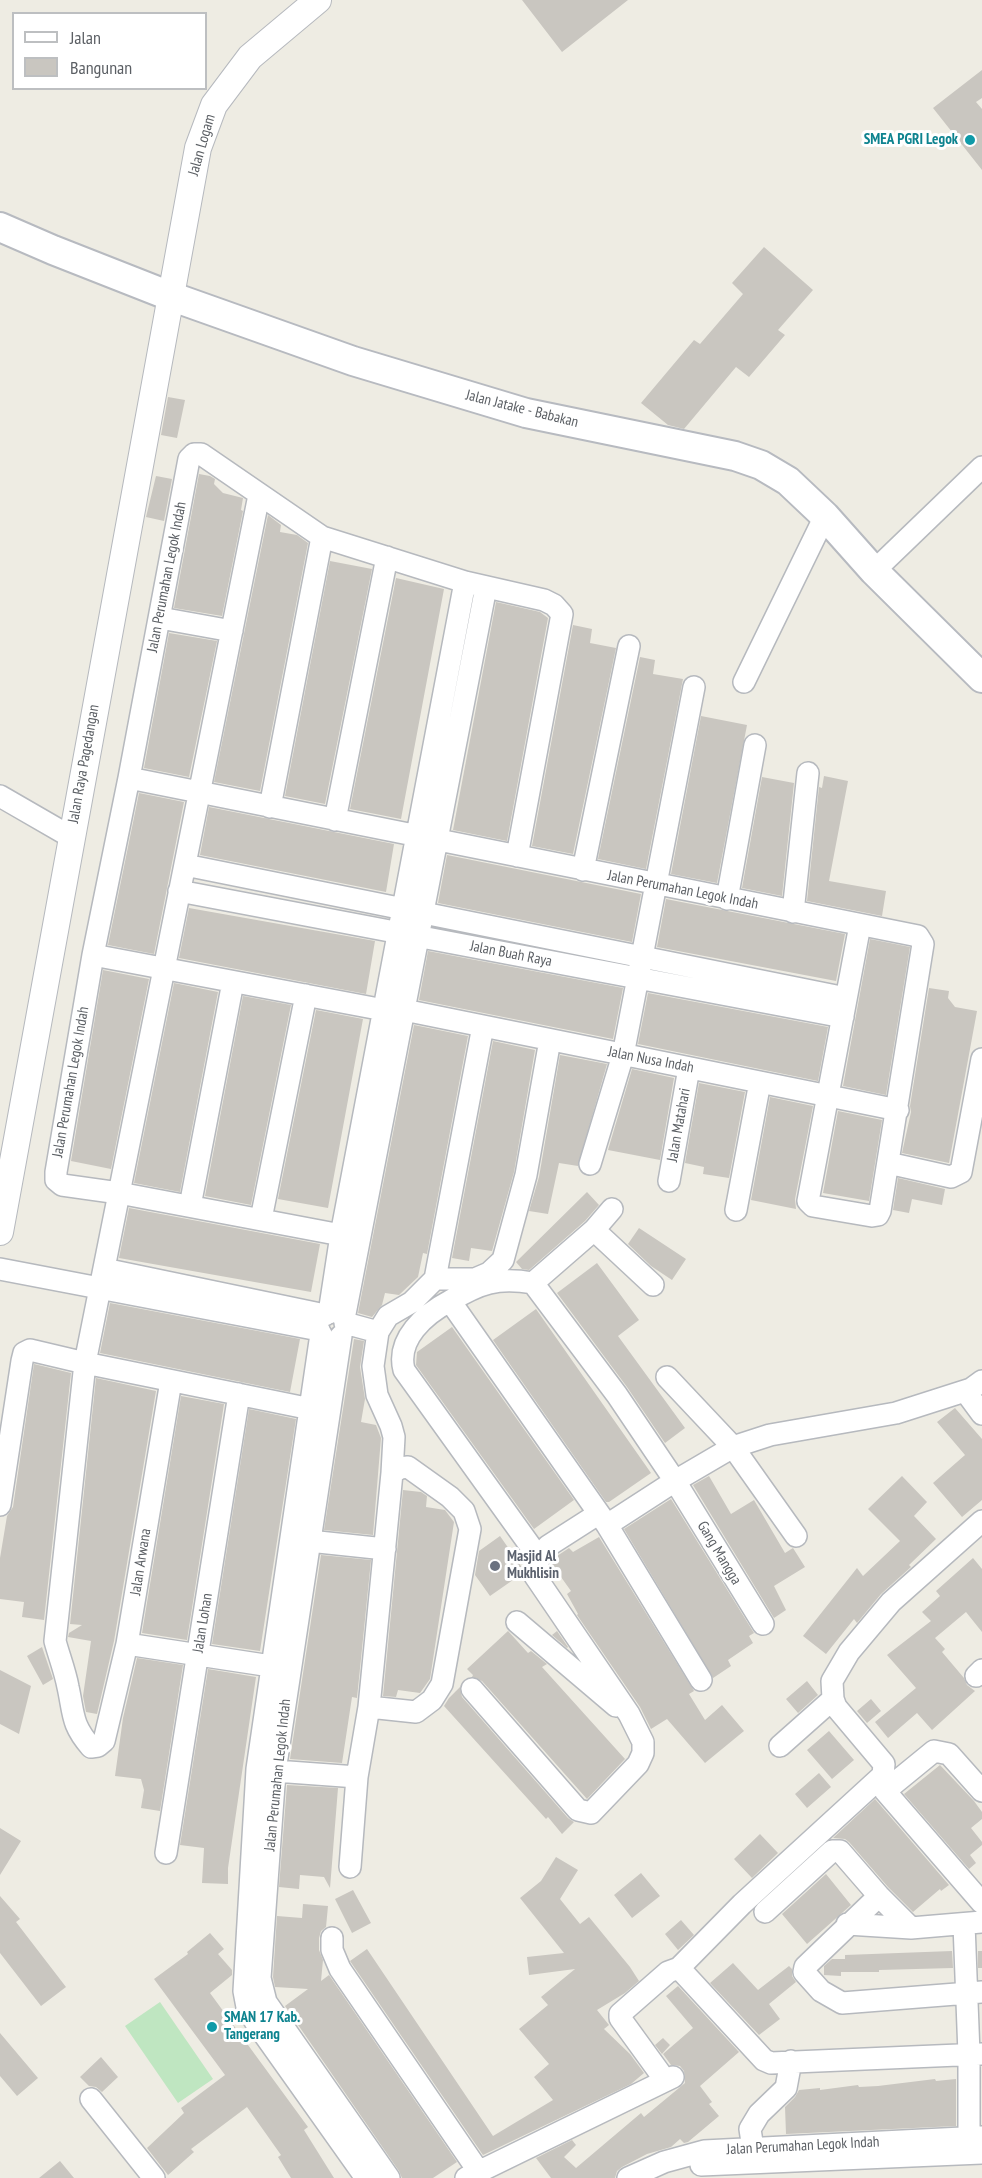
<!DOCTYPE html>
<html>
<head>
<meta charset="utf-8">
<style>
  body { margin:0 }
  #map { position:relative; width:982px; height:2178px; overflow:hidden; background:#eeece3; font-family:"PT Sans Narrow",sans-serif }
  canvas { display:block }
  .legend { position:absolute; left:12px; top:12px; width:195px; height:78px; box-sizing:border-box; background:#fff; border:2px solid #bdbfc1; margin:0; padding:8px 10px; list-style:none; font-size:18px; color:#5b5f64 }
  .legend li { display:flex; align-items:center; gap:12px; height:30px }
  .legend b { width:30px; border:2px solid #bdbfc1 }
</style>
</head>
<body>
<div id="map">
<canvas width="982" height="2178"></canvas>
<ul class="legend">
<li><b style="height:8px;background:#fff"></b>Jalan</li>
<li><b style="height:16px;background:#c9c6c0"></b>Bangunan</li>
</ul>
</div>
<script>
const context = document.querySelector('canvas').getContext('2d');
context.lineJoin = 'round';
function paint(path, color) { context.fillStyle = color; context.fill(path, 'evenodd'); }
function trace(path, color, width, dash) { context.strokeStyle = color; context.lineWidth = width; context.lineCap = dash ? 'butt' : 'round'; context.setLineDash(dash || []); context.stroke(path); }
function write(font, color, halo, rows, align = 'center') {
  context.font = font + ' "PT Sans Narrow",sans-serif'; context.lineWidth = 6; context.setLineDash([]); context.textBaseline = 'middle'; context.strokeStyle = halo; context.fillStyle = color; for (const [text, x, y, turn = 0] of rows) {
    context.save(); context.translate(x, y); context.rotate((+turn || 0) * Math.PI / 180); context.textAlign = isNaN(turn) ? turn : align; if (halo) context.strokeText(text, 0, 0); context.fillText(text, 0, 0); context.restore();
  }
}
const green = new Path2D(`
  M160 2002 213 2079 178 2103 125 2026Z`);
const building = new Path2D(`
  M522 0H628L562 52Z
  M982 70V98L976 102 982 109V170L933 108Z
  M764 247 813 290 778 330 785 335 749 377 736 367 684 429 668 425 641 403 694 340 700 344 743 294 732 283Z
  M168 397 185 400 177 438 161 435Z
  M199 474 210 476 215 479 214 484 223 493 243 498 241 510 243 511 222 616 174 608Z
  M156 476 172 479 164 521 146 517Z
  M268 515 281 525 280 532 297 535 308 543 260 791 214 782Z
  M330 561 372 569 325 804 285 796Z
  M396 578 444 589 401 819 350 809Z
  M496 602 540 612 548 618 507 841 453 830Z
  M573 625 592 629 590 643 616 648 573 854 532 846Z
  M169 633 217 641 189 777 144 768Z
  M640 657 655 660 653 674 683 679 646 869 598 859Z
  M701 716 747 725 717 883 671 874Z
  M824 776 848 781 829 881 886 891 882 916 807 901 819 787 822 788Z
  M762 777 794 783 782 896 742 888Z
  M139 793 184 802 154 954 108 945Z
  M209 807 394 844 386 892 200 855Z
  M447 855 641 894 632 942 438 903Z
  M666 899 845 934 836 981 657 947Z
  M189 908 375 941 366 994 179 958Z
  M870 939 910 947 886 1095 843 1086Z
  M428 951 623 988 613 1039 419 1000Z
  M103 970 149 979 111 1169 71 1161Z
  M174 983 218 992 180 1192 134 1183Z
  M929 988 949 991 948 998 955 1007 977 1011 949 1163 902 1153 911 1112 910 1106Z
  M648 993 828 1027 818 1081 638 1044Z
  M243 996 291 1005 251 1205 205 1196Z
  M316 1010 363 1019 328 1208 278 1199Z
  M414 1025 468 1036 427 1254 423 1253 418 1277 399 1295 385 1293 382 1305 372 1317 358 1313Z
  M493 1041 535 1050 514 1172 492 1251 471 1248 469 1261 452 1258Z
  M560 1055 607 1064 578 1166 559 1163 548 1214 529 1211 539 1177Z
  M632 1069 674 1078 660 1160 608 1150Z
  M699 1083 745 1092 729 1178 703 1174 704 1167 685 1163Z
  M770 1097 813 1106 795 1199 796 1209 751 1200Z
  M838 1111 882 1120 869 1201 823 1193Z
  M898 1178 945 1189 942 1205 912 1199 909 1213 893 1210Z
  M587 1192 599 1205 585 1221 529 1270 522 1269 516 1262Z
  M129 1208 320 1244 311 1292 119 1258Z
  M639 1228 686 1259 672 1280 651 1266 628 1244Z
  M597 1263 639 1320 618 1336 685 1428 665 1443 627 1387 557 1293Z
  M110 1303 300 1339 290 1392 100 1353Z
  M536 1309 651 1473 609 1502H606L493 1340Z
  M452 1327 574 1500 534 1529 416 1365 417 1352Z
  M354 1339 364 1341 360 1367 365 1399 361 1422 376 1425 381 1438 373 1535 324 1530Z
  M34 1364 71 1373 44 1620 22 1617 24 1602 0 1599V1558L7 1516 13 1507Z
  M96 1378 156 1391 114 1641 97 1714 86 1712 83 1696 91 1641 68 1637 69 1633 82 1625 70 1624Z
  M181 1396 224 1404 187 1640 142 1633Z
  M955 1408 982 1439V1500L962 1517 933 1483 965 1455 937 1422Z
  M249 1409 296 1419 260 1651 212 1644Z
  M709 1476 731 1514 754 1500 785 1553 793 1548 805 1567 774 1586 786 1610 774 1618 693 1485Z
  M902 1476 927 1502 914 1516 936 1539 909 1565 911 1567 881 1594 857 1623 854 1619 826 1654 803 1636 857 1568 863 1576 900 1541 868 1509Z
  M403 1490 421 1492 427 1496 426 1507 445 1510 454 1522 430 1679 420 1693 398 1690 396 1697 383 1696Z
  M671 1499 754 1633 749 1636 753 1643 728 1660 731 1666 713 1678 624 1529Z
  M500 1536 523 1569V1573L490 1596 475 1575 479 1551Z
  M599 1537 694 1691 689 1694 705 1720 722 1705 744 1731 705 1763 667 1719 651 1729 640 1707 577 1615 578 1614 567 1594 571 1591 551 1563 557 1556 569 1548 573 1552Z
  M321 1555 371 1560 357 1698 352 1697 342 1763 290 1759Z
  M973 1558 982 1569V1632L966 1612 935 1638 945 1649 942 1652 964 1678 967 1685 975 1691 932 1730 917 1713 888 1738 875 1722 916 1688 887 1655 931 1621 922 1612 940 1596 936 1591Z
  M508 1631 528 1653 531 1651 547 1664 542 1667 625 1759 587 1799 482 1681 472 1677 473 1675 467 1669Z
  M557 1631 568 1647 567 1648 552 1635Z
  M42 1647 53 1679 43 1685 27 1656Z
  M137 1658 183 1665 160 1811 141 1808 144 1790 141 1779 115 1776 123 1718Z
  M208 1669 256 1677 228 1868V1884L202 1883 204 1848 180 1845Z
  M0 1670 31 1686 19 1734 0 1724Z
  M807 1681 818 1695 798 1713 786 1699Z
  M460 1687 462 1697 568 1818 574 1822 562 1834 548 1817 546 1819 444 1706 449 1698Z
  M871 1699 881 1711 867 1723 857 1711Z
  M829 1731 854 1760 832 1779 807 1750Z
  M940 1765 974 1801 982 1812V1819L971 1828 982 1842V1845L970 1855 976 1863 969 1869 904 1794Z
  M819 1773 831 1787 807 1808 795 1794Z
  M287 1785 338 1788 330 1888 324 1877 300 1875 299 1889 279 1887Z
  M875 1799 949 1885 941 1891 940 1889 913 1912 888 1887 849 1842 845 1839 833 1838Z
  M0 1828 21 1841 0 1875Z
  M760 1834 778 1853 752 1878 734 1859Z
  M556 1857 578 1870 560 1899 580 1924 589 1917 630 1967 639 1981 625 1993 597 2010 609 2025 604 2029 630 2054 644 2073 631 2084 483 2155 350 1961 367 1949 493 2136 553 2100 534 2077 549 2064 519 2029 548 2005 541 1997 575 1969 529 1975 527 1957 564 1953 520 1898 541 1881Z
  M641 1873 660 1896 632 1918 614 1895Z
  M826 1874 851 1905 807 1944 782 1914Z
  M353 1890 371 1923 352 1933 335 1899Z
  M0 1896 20 1919 16 1922 66 1987 41 2006 0 1953Z
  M303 1904 328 1906 326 1927 321 1931 319 1938V1950L323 1960 321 1981 329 1975 457 2162 433 2178H402L399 2171 285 2006 308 1989 275 1987 273 1977 277 1916 302 1918Z
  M681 1920 694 1935 678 1950 665 1934Z
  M210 1933 224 1949 218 1954 232 1970V1975L210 1993 308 2127 304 2130 334 2178H291L278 2157 281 2155 247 2107 191 2149 194 2152 168 2175 147 2148 184 2113 181 2108 225 2075 154 1979 188 1954 187 1952Z
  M952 1951 953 1968 879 1970V1972H841V1976L824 1975V1966L832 1959H845V1955Z
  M978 1951H982V1968H978Z
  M733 1963 758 1990 789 1966 792 1969V1976L796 1982 769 2004 780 2019 759 2035 710 1983Z
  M678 1986 739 2052 700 2086 712 2102 709 2104 719 2116 688 2142 684 2143 680 2139 671 2147 647 2154 622 2167 617 2171 615 2178H551L536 2158 572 2140 576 2145 564 2157 576 2168 641 2113 644 2117 685 2083 684 2071 680 2066 671 2065 663 2054 693 2028 666 1996Z
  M0 2033 38 2078 17 2096 0 2076Z
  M663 2038 670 2045 662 2054 655 2045Z
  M101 2057 118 2077 102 2092 96 2087 89 2086 80 2077Z
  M935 2079 936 2081 956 2079V2126L786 2134 785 2107 795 2097 799 2090 820 2088V2090L858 2085 859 2087 878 2086Z
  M60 2161 74 2178H39Z`);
const minor = new Path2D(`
  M874 571 982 467
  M160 618 232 631
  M744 682 825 516
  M129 778 918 936 923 944 880 1211 878 1215 872 1216 813 1206 808 1201 860 925
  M0 796 71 837
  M270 807 322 537
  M335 820 387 557
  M185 865 846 998
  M583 870 629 646
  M179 891 843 1017
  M727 899 755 745
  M793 912 808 773
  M93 955 384 1010
  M404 1010 898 1110
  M888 1163 951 1177 961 1172 982 1059
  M590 1164 623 1055 694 687
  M669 1181 689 1068
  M190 1206 233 982
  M612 1209 594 1230 533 1283C497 1277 480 1283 450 1301L607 1525 701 1680
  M736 1210 760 1082
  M261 1219 306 995
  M594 1230 653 1285
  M341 1235 119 1193 62 1185 56 1180V1172L93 955 129 778 189 459 194 454H201L322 537 465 582 544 600 554 605 562 614 517 856
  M0 1269 319 1330
  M104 1269 325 1315
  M435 1279H475L489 1273 503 1260 526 1175 550 1040
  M533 1283 617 1395 675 1481 763 1624
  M450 1301C425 1314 396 1339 404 1370L539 1558
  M329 1313 341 1235 465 582
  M344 1319 486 587
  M345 1323 378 1332 388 1316 412 1302 435 1279 483 1026
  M378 1332 373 1366 377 1395 391 1426 394 1437 392 1473
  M321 1334 257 1769 244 1991 247 2007 256 2023 366 2178
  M341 1336 275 1771 260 1978 266 2002 389 2178
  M667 1377 733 1447 796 1536
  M171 1381 127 1644 104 1741 98 1746 91 1747C71 1724 74 1714 68 1687 65 1671 59 1656 55 1641L85 1363 259 495
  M965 1391 982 1414
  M0 1505 22 1361 24 1353 30 1350 85 1363 311 1409
  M607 1525 675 1481 733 1447 770 1435 896 1413 971 1389 982 1381
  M309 1541 385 1549
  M517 1622 616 1706
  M127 1644 284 1668
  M976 1676 982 1670
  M472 1689 578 1810 591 1813 638 1764 643 1753V1742L629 1714 535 1576 539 1558 548 1546 598 1514
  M780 1746 833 1699
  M275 1771 357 1777
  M982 1791 949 1754 934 1751 885 1791 982 1903
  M166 1853 239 1394
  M350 1867 357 1777 369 1707 392 1473 400 1468 408 1467 450 1497 464 1511 470 1529 442 1684 432 1700 416 1712 369 1707
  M879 1896 805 1967 804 1972 821 1991 842 2003 982 1992
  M765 1912 832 1851H840L879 1896 911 1928
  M847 1924 911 1928 982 1922
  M964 1924 969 2054V2149
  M332 1938V1950L340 1969 479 2172
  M679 1968 764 2060 771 2063 982 2054
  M665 2080 620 2018V2014L668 1972 679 1968 742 1904 883 1775 884 1764 836 1707 833 1699 832 1681 849 1652 891 1602 982 1521
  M91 2099 154 2178
  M753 2149 750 2129 759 2114 786 2088 791 2061
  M701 2165 982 2153
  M466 2178 673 2077
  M628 2178 664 2162 704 2151 982 2137`);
const tertiary = new Path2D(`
  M0 1232 198 148 214 105 250 57 318 0`);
const secondary = new Path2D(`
  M0 227 53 250 170 296 353 361 526 413 735 456 761 465 788 481 825 516 874 571 982 678`);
const markers = [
  [970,140,6,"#0f9aa8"],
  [495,1566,6,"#6b7280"],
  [212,2027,6,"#0f9aa8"]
];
const cultureNames = [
  ["SMEA PGRI Legok",958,140],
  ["SMAN 17 Kab.",224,2018,"left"],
  ["Tangerang",224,2035,"left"]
];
const streetNames = [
  ["Jalan Logam",202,145,-74],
  ["Jalan Jatake - Babakan",522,409,14],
  ["Jalan Perumahan Legok Indah",167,577,-79],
  ["Jalan Raya Pagedangan",84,764,-80],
  ["Jalan Perumahan Legok Indah",683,890,11],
  ["Jalan Buah Raya",511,954,11],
  ["Jalan Nusa Indah",651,1060,11],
  ["Jalan Perumahan Legok Indah",71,1082,-80],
  ["Jalan Matahari",679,1125,-80],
  ["Gang Mangga",719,1553,59],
  ["Jalan Arwana",141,1562,-81],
  ["Jalan Lohan",203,1623,-81],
  ["Jalan Perumahan Legok Indah",278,1775,-84],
  ["Jalan Perumahan Legok Indah",803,2146,-3]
];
const worshipNames = [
  ["Masjid Al",507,1557],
  ["Mukhlisin",507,1574]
];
paint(green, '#bfe6c1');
paint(building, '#c9c6c0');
trace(minor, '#b6b9be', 24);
trace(tertiary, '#b6b9be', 28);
trace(secondary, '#b7bac0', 32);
trace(minor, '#fff', 21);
trace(tertiary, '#fff', 26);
trace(secondary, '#fff', 28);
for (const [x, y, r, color] of markers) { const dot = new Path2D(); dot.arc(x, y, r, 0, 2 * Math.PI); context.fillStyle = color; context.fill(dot); trace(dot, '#fff', 2); }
write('bold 15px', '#0d838f', '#fff', cultureNames, 'right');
write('15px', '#5b5f64', '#fff', streetNames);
write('bold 15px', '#5b616d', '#fff', worshipNames, 'left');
</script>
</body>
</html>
